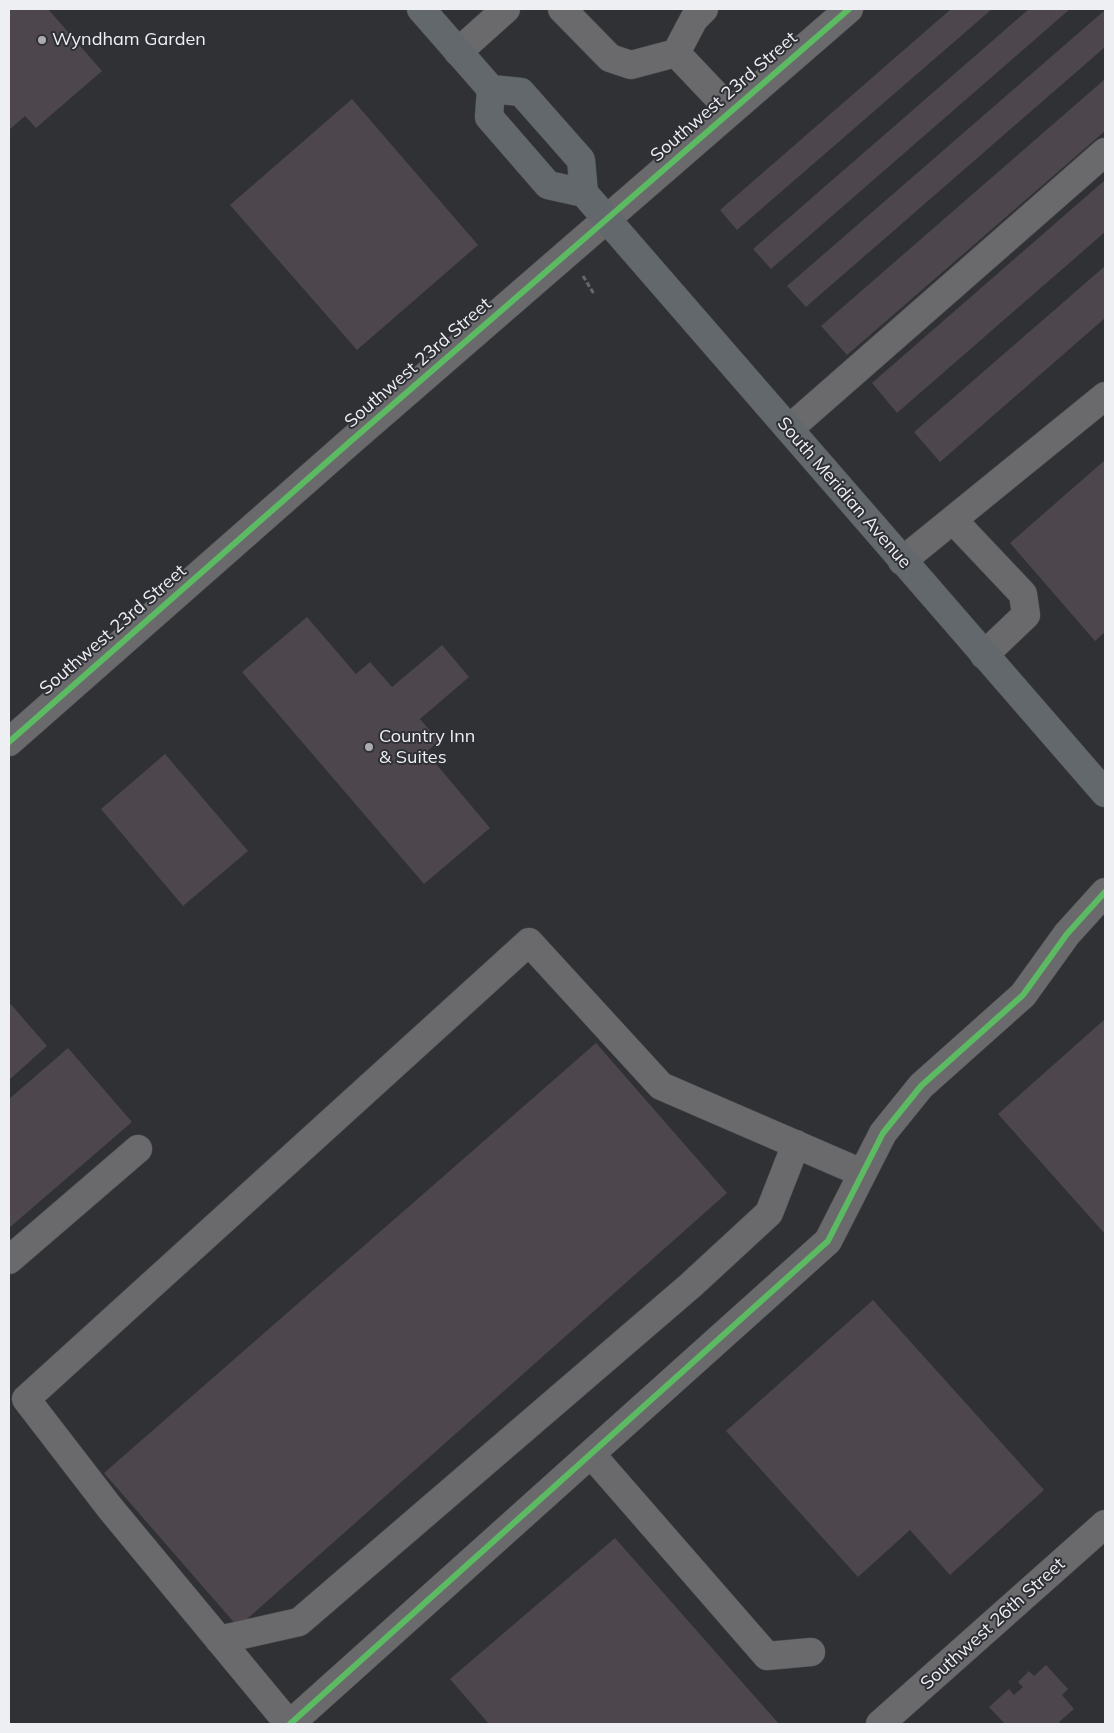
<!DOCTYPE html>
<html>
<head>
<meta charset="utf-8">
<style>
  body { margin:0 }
  #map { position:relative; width:1114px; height:1733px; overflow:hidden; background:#303135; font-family:Mulish,sans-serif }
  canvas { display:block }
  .frame { position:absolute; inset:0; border:10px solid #eeeff3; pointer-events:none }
</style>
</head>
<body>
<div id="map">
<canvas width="1114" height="1733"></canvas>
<div class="frame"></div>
</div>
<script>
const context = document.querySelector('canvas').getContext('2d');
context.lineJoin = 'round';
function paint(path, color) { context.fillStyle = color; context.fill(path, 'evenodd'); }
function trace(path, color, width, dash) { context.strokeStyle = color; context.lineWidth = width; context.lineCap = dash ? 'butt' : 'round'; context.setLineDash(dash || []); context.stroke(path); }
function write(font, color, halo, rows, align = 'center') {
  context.font = font + ' Mulish,sans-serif'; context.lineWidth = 4; context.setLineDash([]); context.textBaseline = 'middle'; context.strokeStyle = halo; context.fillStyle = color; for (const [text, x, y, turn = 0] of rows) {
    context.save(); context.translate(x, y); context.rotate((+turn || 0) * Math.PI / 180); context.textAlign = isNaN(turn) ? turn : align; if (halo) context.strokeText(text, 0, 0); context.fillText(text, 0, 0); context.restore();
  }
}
const building = new Path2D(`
  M9 9H48L102 71 36 128 25 116 9 130Z
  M951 9H992L737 230 720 210Z
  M1029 9H1070L771 269 753 249Z
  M1105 10V47L806 307 787 286Z
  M1105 79V131L847 355 821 326Z
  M352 99 478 245 357 350 230 205Z
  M1105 180V232L897 413 872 383Z
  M1105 266V318L940 462 914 432Z
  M1105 460V632L1095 641 1010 543Z
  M307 617 356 674 370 662 392 687 442 645 469 677 420 719 439 741 426 752 490 828 424 884 242 672Z
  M165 754 248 851 183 906 101 809Z
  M9 1002 47 1046 9 1080Z
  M1105 1019V1234L998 1114Z
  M596 1043 727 1193 238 1627 104 1473Z
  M68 1048 132 1122 9 1228V1099Z
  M873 1300 1044 1490 950 1575 910 1530 858 1577 726 1431Z
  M615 1538 779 1724H489L450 1679Z
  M1046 1665 1068 1689 1062 1695 1074 1709 1059 1722 1061 1724H1005L989 1707 1009 1689 1014 1695 1023 1687 1018 1682 1029 1671 1034 1676Z`);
const path = new Path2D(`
  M583 276 594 294`);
const minor = new Path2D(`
  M562 9 610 58 631 65 676 53 731 111
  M458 52 506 9
  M676 53 694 19 704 9
  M789 429 1105 152
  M954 521 1023 594 1026 615 984 655
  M902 561 1105 396
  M9 742 352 440 849 9
  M9 1260 138 1149
  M591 1454 767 1656 811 1652
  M219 1640 299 1622 691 1285 769 1213 796 1144
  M289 1724 110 1508 26 1399 529 942 661 1086 862 1173
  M290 1724 828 1241 883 1133 921 1086 1023 995 1067 934 1105 892
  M880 1724 1105 1524`);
const major = new Path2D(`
  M421 9 491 89 521 92 581 160 584 193 1105 793
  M491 89 489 117 548 185 584 193`);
const cycleway = new Path2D(`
  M9 742 352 440 849 9
  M290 1724 828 1241 883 1133 921 1086 1023 995 1067 934 1105 892`);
const markers = [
  [42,40,5,"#acacb0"],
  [369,747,5,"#acacb0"]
];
const poiNames = [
  ["Wyndham Garden",52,40],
  ["Country Inn",379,737],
  ["& Suites",379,758]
];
const streetNames = [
  ["Southwest 23rd Street",724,97,-41],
  ["Southwest 23rd Street",418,363,-41],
  ["South Meridian Avenue",844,493,49],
  ["Southwest 23rd Street",113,630,-41],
  ["Southwest 26th Street",993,1624,-42]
];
paint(building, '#4d464c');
trace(minor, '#4c4d50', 29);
trace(major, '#4c4d50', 29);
trace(path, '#666769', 3, [5, 2.5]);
trace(minor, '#6a6a6c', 28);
trace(major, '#63686c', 28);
trace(cycleway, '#5cba63', 6);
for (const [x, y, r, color] of markers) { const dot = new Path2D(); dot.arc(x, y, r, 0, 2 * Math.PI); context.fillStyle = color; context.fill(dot); trace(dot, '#2f3036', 2); }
write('18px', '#eeeff3', '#2f3036', poiNames, 'left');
write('18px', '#eeeff3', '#2f3036', streetNames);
</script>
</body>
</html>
